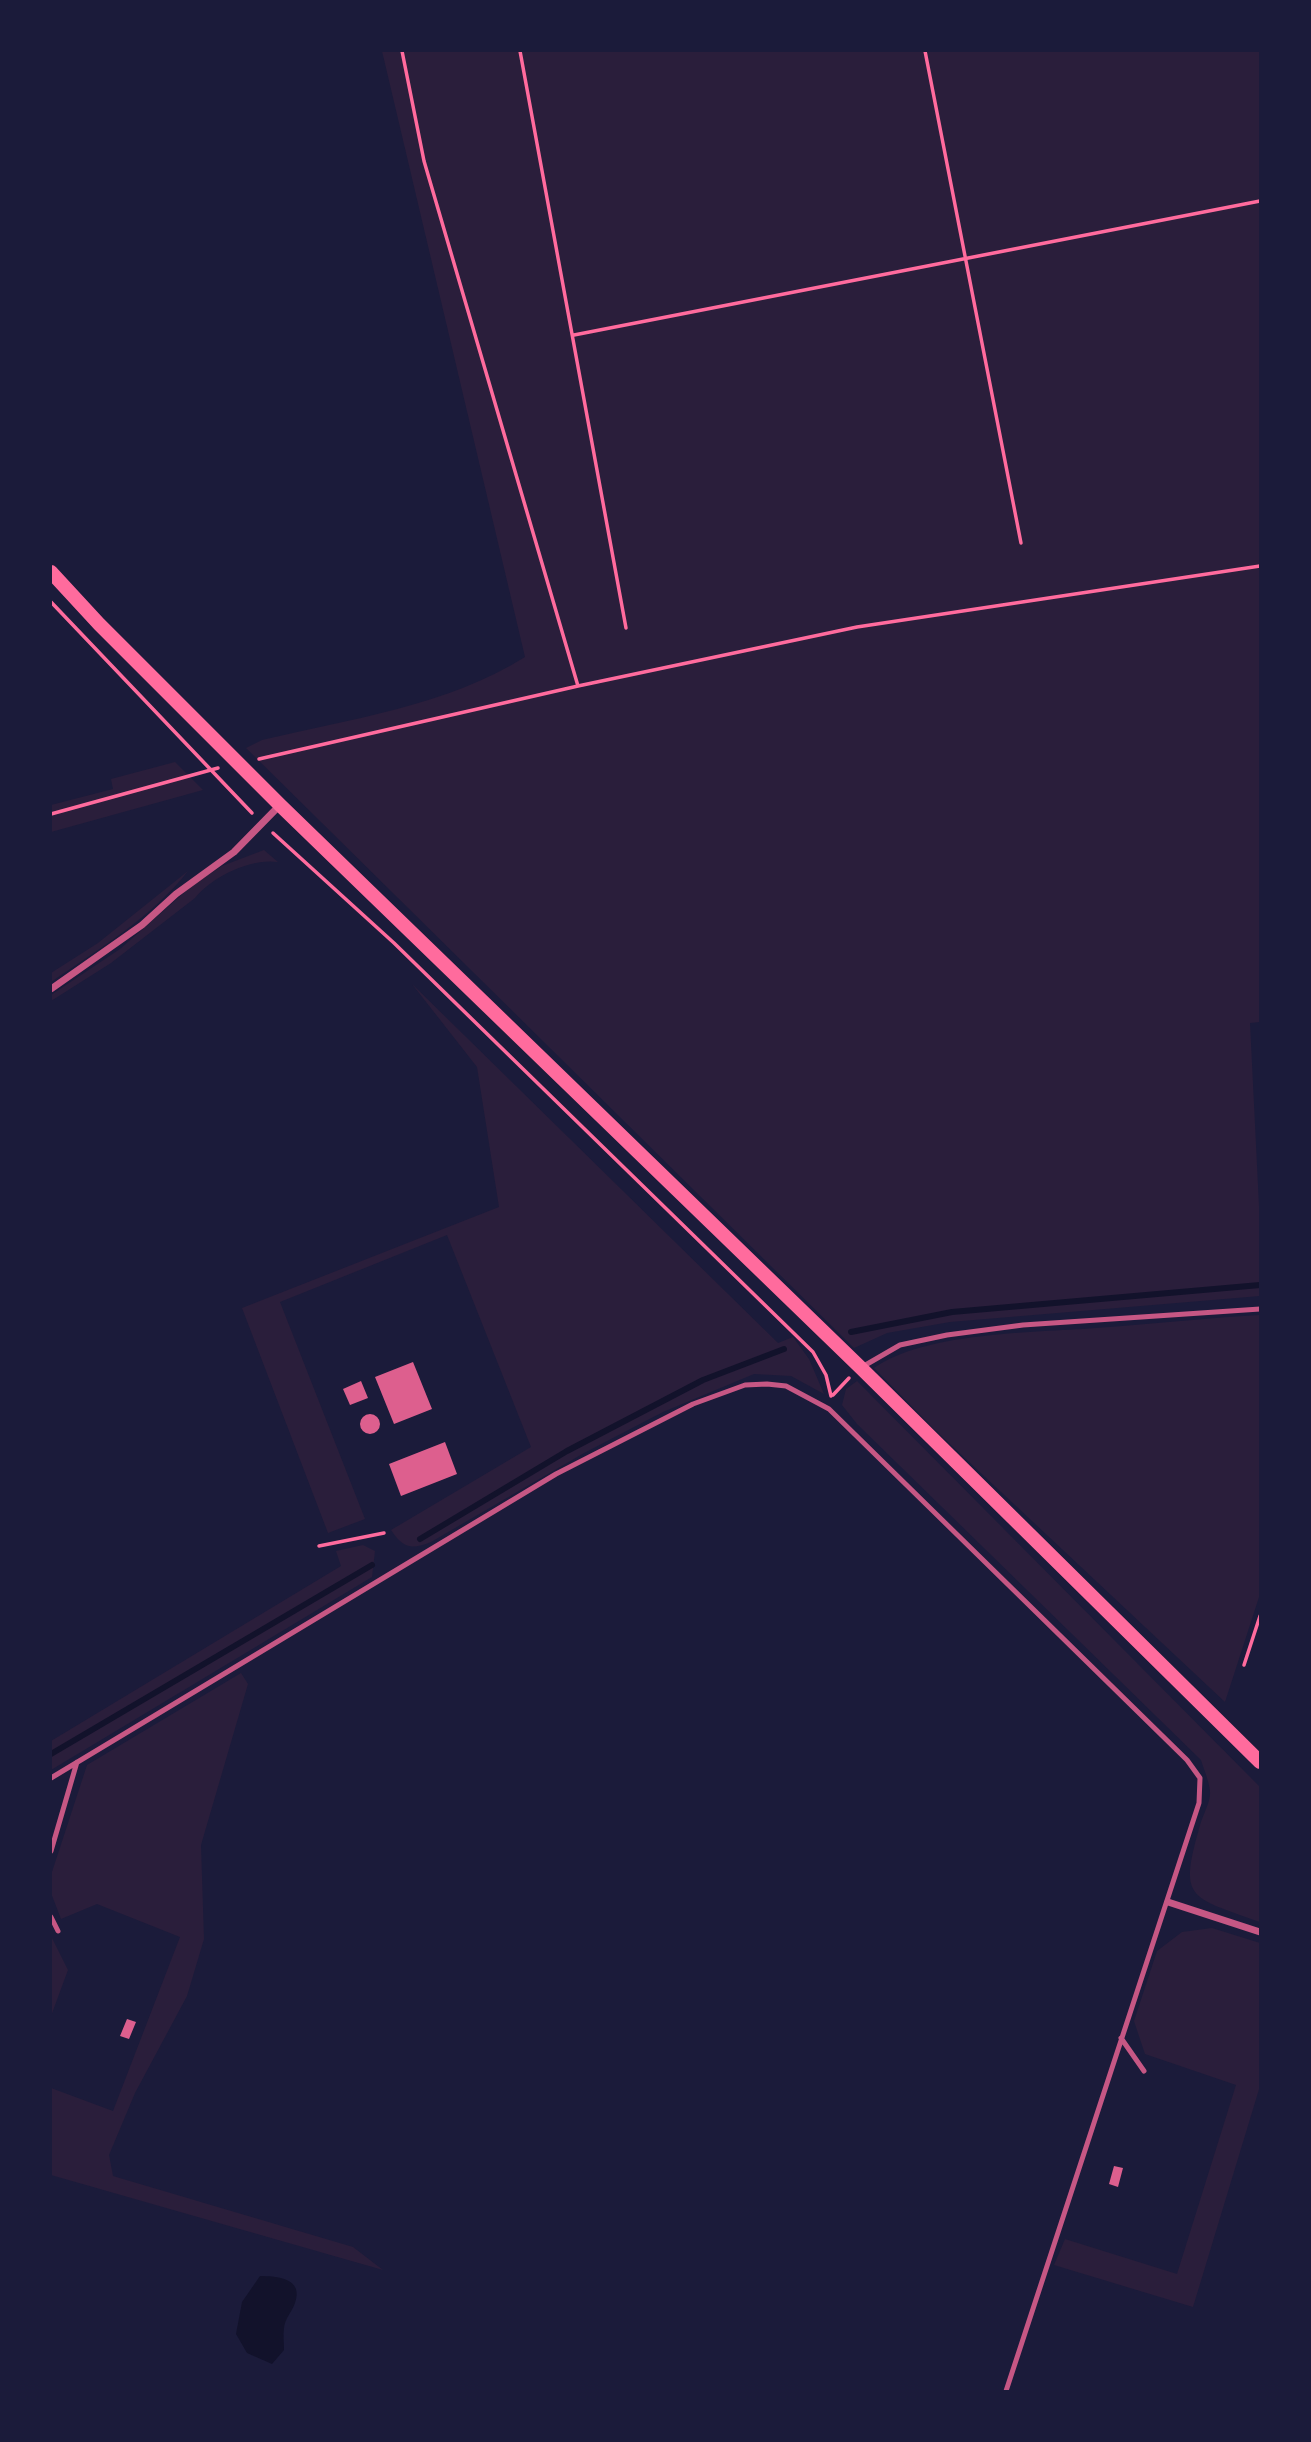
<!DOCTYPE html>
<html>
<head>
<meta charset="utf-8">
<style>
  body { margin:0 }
  #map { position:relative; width:1311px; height:2442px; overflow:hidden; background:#1b1b3a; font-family:Manrope,sans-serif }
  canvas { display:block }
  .frame { position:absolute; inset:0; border:52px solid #1b1b3a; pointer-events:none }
</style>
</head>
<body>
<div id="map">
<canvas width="1311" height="2442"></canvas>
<div class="frame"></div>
</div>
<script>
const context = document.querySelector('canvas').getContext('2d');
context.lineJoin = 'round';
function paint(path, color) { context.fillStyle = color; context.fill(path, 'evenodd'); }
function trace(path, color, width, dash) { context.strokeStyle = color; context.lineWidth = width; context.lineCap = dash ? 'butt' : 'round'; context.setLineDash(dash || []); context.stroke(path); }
const green = new Path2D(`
  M382 51H1260V1022L1250 1023 1260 1226V1296L950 1322 887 1333 854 1348 246 748 262 740C350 719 447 706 525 657Z
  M175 762 203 790 51 832V805L113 789 111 779Z
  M264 850 278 862C250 858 212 877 195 898L111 963 51 1001V995L120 949 194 884 222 866Z
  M188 871C151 918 99 949 51 982V973L98 943Z
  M412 984 778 1343 793 1337 809 1359 824 1394 791 1376 754 1374 663 1412 584 1453 431 1542C411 1550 403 1548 391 1530L531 1447 447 1235 280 1302 365 1519 328 1533 242 1308 499 1207 477 1067Z
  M1260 1315V1594L1225 1702 935 1430 874 1368C926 1332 1031 1333 1096 1328 1151 1324 1205 1318 1260 1315Z
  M857 1381 1260 1787V1922C1188 1896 1178 1900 1201 1822 1204 1813 1211 1800 1210 1791 1209 1781 1204 1770 1201 1760L857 1424 842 1405 846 1389Z
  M363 1545 375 1551 372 1577 51 1770V1741L341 1566 336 1551Z
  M241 1673 248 1684 201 1845 204 1939 187 1996 135 2093 109 2155 113 2176 353 2247 383 2270 51 2175V2088L113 2111 180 1937 97 1904 61 1919 51 1893V1875L87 1765Z
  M1212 1928 1260 1943V2086L1193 2307 1054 2265 1065 2239 1177 2274 1236 2085 1145 2054 1134 2021 1157 1951 1182 1932Z
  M51 1936 68 1970 51 2016Z`);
const water = new Path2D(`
  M260 2276C277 2276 304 2278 295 2303 292 2312 285 2318 284 2328 283 2335 284 2343 284 2350L272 2364 247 2353 236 2334 242 2302Z`);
const stream = new Path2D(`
  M851 1332 952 1312 1260 1285
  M420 1539 567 1451 703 1380 784 1349
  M51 1754 372 1565`);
const building = new Path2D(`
  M413 1362 432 1409 394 1424 375 1377Z
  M361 1381 368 1398 350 1405 343 1389Z
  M360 1424a10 10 0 1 1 20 0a10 10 0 1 1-20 0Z
  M445 1442 457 1474 401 1496 389 1464Z
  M127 2019 136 2022 129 2039 120 2036Z
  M1114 2166 1123 2168 1118 2187 1109 2184Z`);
const path = new Path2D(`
  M402 51 424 161 578 686
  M520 51 626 628
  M925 51 1021 543
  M574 335 1260 201
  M51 602 252 813
  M259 759 578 686 857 627 1260 566
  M51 814 218 768
  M273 833 394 943 813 1352 826 1375 831 1396
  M833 1395 849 1378
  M319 1546 384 1533
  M1244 1665 1260 1616`);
const service = new Path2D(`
  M862 1367 900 1345 947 1335 1023 1325 1260 1309
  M51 1778 556 1474 693 1404 745 1385 767 1384 786 1386 829 1409 1187 1760 1200 1778 1199 1803 1006 2391
  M51 1851 77 1762
  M51 1917 58 1931
  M1121 2038 1144 2071`);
const minor = new Path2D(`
  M51 989 142 925 176 894 234 852 280 805
  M1168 1902 1260 1932`);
const secondary = new Path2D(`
  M51 572 99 624 280 805 861 1368 1260 1762`);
paint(green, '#2a1e3b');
paint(water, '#12122b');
trace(stream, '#12122b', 6);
paint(building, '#dd5f8e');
trace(path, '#ff6b9d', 3.5);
trace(service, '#c65784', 5);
trace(minor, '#c65784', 7);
trace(secondary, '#ff6b9d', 14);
</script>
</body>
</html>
